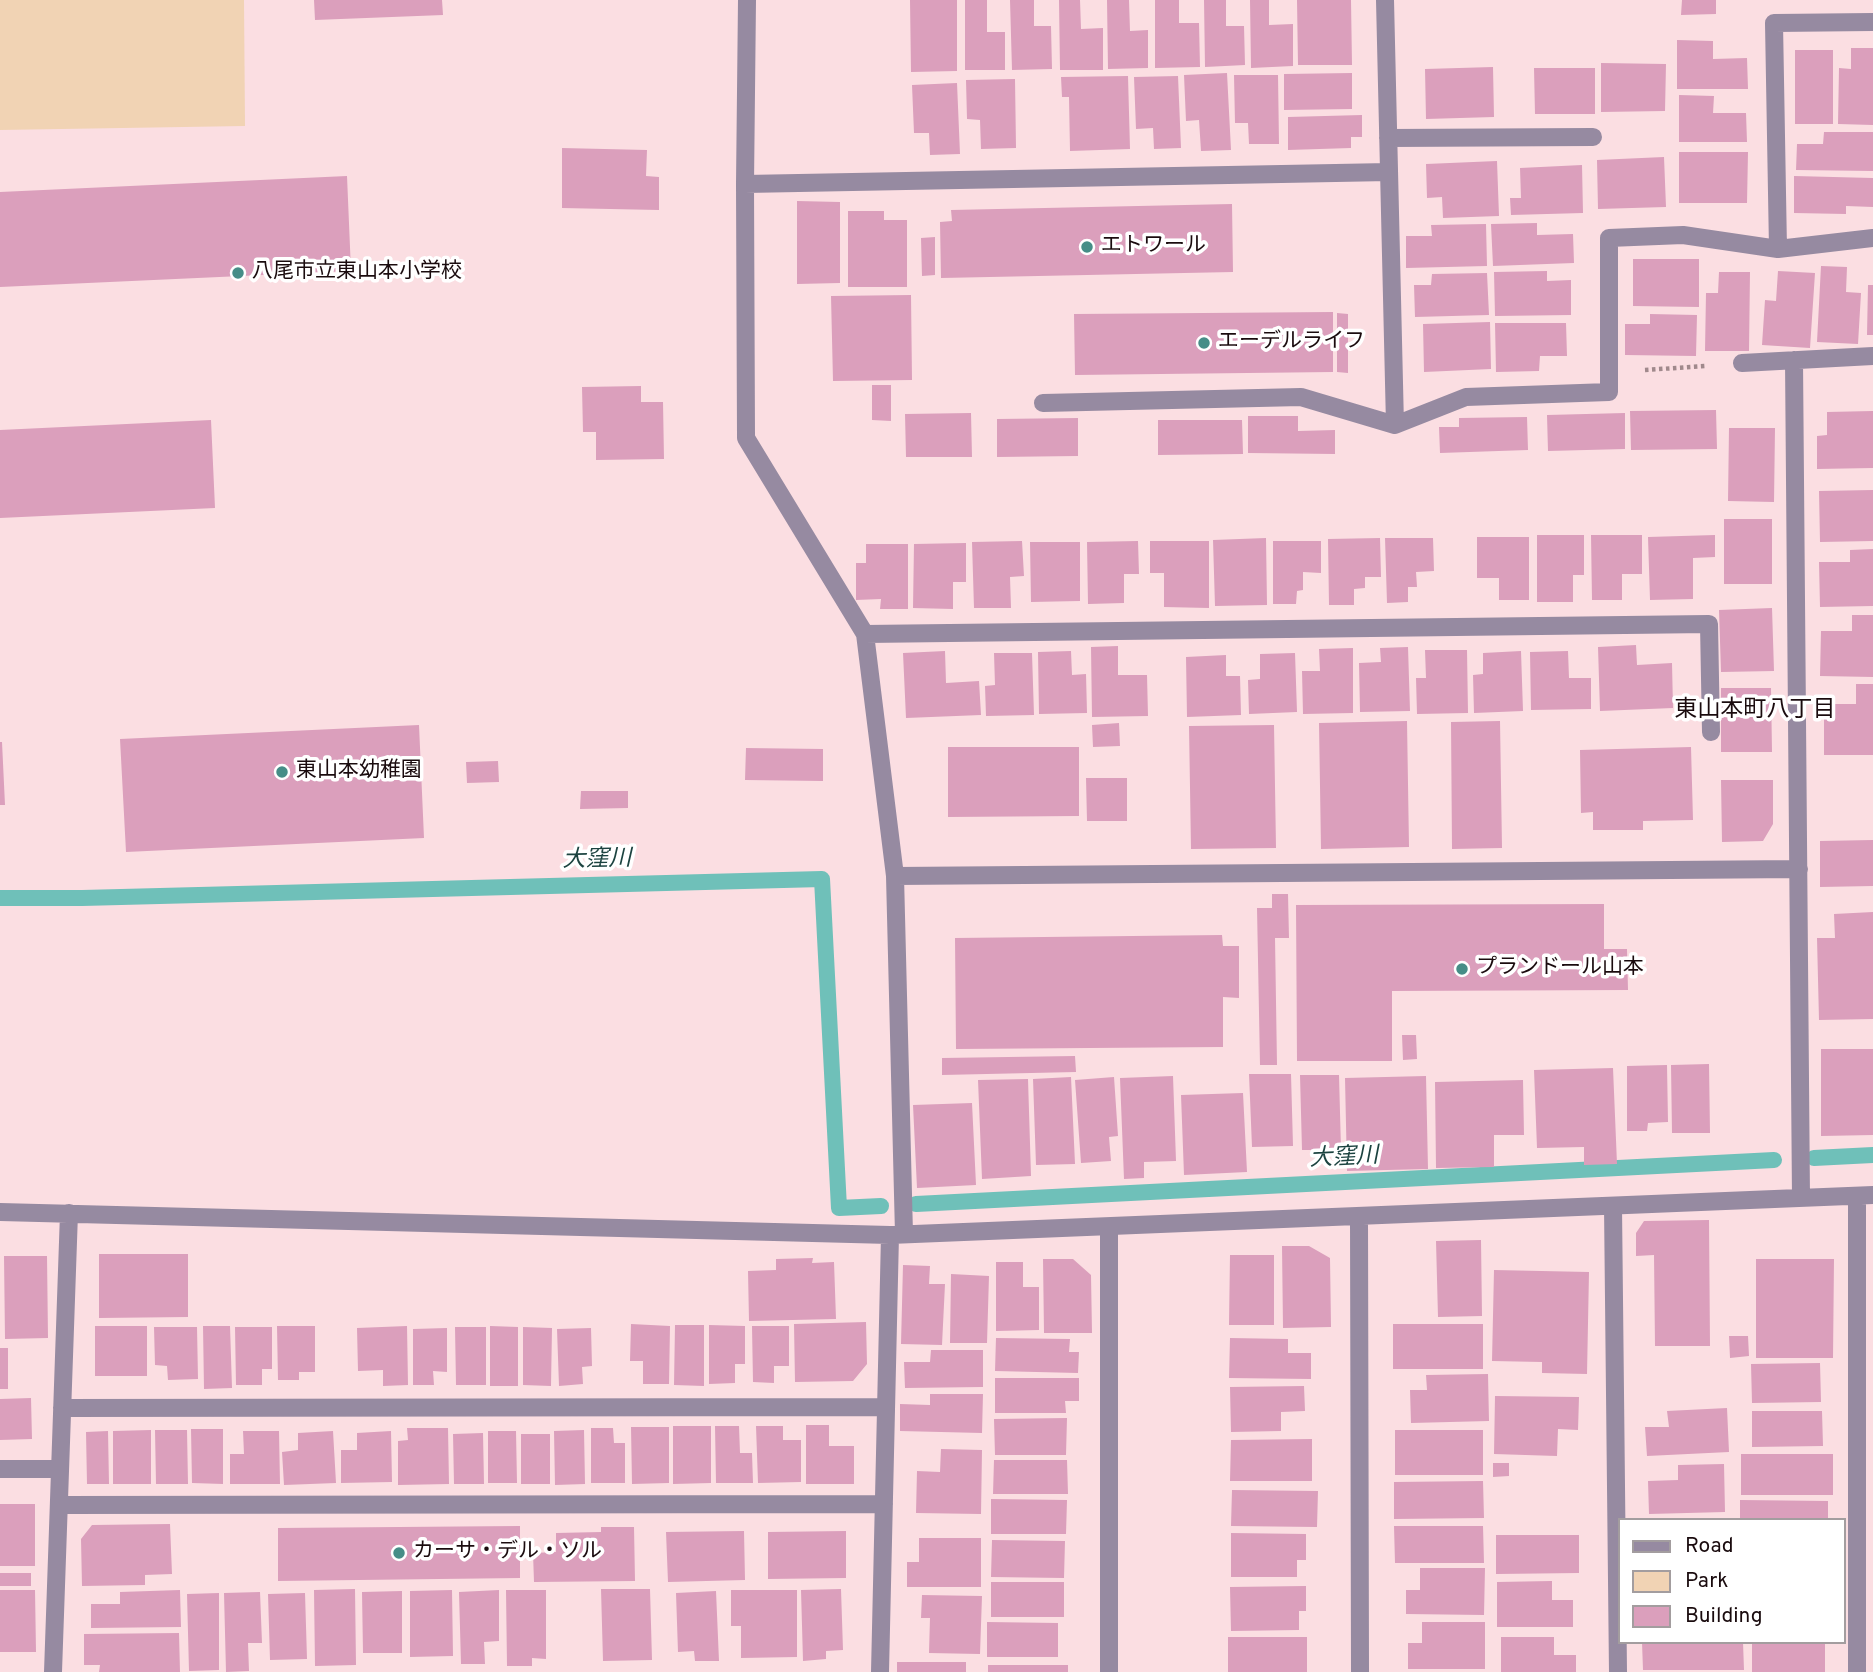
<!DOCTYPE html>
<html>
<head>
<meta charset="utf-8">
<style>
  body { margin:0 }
  #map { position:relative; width:1873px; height:1672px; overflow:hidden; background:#fbdee2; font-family:Overpass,sans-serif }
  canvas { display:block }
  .legend { position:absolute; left:1618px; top:1518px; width:228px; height:126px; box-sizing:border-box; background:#fff; border:2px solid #a39d9f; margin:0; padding:9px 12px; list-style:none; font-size:21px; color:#1a0b0e }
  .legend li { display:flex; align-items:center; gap:14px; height:35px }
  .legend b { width:35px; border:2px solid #a39d9f }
</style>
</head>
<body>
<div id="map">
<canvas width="1873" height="1672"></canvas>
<ul class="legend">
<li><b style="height:9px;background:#968aa1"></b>Road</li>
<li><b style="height:19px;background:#f1d3b4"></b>Park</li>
<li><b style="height:19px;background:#db9fbc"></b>Building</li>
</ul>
</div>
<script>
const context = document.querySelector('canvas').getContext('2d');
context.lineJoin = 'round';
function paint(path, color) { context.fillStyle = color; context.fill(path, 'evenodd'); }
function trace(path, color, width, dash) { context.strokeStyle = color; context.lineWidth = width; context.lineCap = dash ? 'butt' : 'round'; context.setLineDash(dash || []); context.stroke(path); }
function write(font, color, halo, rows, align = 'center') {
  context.font = font + ' Overpass,"Noto Sans JP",sans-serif'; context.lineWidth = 7; context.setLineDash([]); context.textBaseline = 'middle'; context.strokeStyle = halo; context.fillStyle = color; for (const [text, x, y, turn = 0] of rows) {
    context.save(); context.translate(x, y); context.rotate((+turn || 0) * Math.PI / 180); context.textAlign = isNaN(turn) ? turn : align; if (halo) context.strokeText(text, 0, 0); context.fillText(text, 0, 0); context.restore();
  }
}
const green = new Path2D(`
  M0 0H244L245 126 0 130Z`);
const stream = new Path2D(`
  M0 898H82L822 879 839 1208 881 1206
  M1814 1158 1873 1155
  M916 1204 1774 1160`);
const building = new Path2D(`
  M314 0H442L443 15 315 20Z
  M910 0H957V71L911 72Z
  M965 0H987V32H1005V70H965Z
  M1010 0H1034V26H1051L1052 69 1012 70Z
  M1059 0H1080L1081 29 1103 28V70H1060Z
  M1107 0H1129L1130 31 1148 30V68L1108 69Z
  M1155 0H1179V23H1199L1200 67 1155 68Z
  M1204 0H1226V26H1244L1245 65 1205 67Z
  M1250 0H1269V25L1293 24V66L1251 68Z
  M1297 0H1351L1352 65H1298Z
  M1682 0H1716V14L1681 15Z
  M1677 40 1713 41V59L1747 58 1748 89H1677Z
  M1851 48H1873V125L1838 124 1839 68 1851 69Z
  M1795 50H1833V124H1795Z
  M1601 63 1666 64 1665 111 1601 112Z
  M1493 67 1494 117 1426 119 1425 69Z
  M1534 68H1595V114H1535Z
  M1227 73 1231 150 1201 151 1199 120 1186 121 1184 75Z
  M1352 73V109L1284 110V74Z
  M1234 75H1278L1279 144H1249L1248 123H1235Z
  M1128 76 1130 149 1070 151 1069 97H1062L1061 77Z
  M1178 76 1181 148 1154 149 1153 128 1136 129 1134 77Z
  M1015 79 1016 148 981 149 980 120 967 119 966 80Z
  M957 83 960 154 930 155 929 133H914L912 85Z
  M1679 95 1714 96 1713 113H1746L1747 142H1679Z
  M1362 115V137H1351V148L1288 150V117Z
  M1824 132H1873V171L1796 170 1797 144H1823Z
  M562 148 647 150 646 176 659 177V210L562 208Z
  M1679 152H1748L1747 203H1679Z
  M1664 157 1666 207 1598 209 1597 160Z
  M1497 161 1499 216 1443 218 1442 197 1427 198 1426 164Z
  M1582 165 1583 213 1511 215 1510 198H1521L1520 168Z
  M347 176 351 271 0 287V192Z
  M1794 176 1873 178V207L1846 206V214L1794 213Z
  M797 201 840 202V283L797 284Z
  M1232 204 1233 272 941 278 940 222 952 221 951 210Z
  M848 211H884V220H907V287H848Z
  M1537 223V235L1573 234 1574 263 1493 266 1491 224Z
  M1486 224 1487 266 1406 268V236H1432L1431 225Z
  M935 237V275L922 276 921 238Z
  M1633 259H1699V307L1633 306Z
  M1821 266 1847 267 1846 292 1861 293 1858 344 1817 342Z
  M1547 271V281L1571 280V315L1495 316 1494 272Z
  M1778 271 1815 273 1810 348 1762 345 1765 300 1776 301Z
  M1719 272H1750L1749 351H1705L1706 293H1718Z
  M1487 273 1489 315 1415 317 1414 285H1431L1432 274Z
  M1868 285H1873V335H1867Z
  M911 295 912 380 833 381 831 296Z
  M1333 312V372L1075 375 1074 314Z
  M1337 313 1348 314V373L1337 372Z
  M1650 314 1697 315 1696 356 1625 355V324H1650Z
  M1490 322 1491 369 1424 372 1423 324Z
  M1495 323H1566L1567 356H1540L1539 371 1496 372Z
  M872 385H891V421L872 420Z
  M641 386V402H663L664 459 596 460V432H583L582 387Z
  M1716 410 1717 449 1631 450 1630 411Z
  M1873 411V468L1817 469V436L1827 435V412Z
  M971 413 972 457H906L905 414Z
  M1625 413V449L1548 451 1547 415Z
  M1248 416H1298V431L1335 430V454L1248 453Z
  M1527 417 1528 450 1440 453 1439 427H1459V418Z
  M1078 418V456L997 457V419Z
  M211 420 215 508 0 518V430Z
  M1158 420H1242L1243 454 1158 455Z
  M1729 428H1775L1774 502 1728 501Z
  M1873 490V541L1820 542 1819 491Z
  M1724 519H1772V584H1724Z
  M1537 535H1584V575H1573V602H1537Z
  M1591 535H1642V574H1622V600H1592Z
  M1715 535V557L1693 558V599L1650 600 1648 537Z
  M1477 537H1529V600H1499V578H1477Z
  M1266 538 1267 605 1215 606 1213 540Z
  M1380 538 1381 577H1365V588L1354 589V605H1329L1328 539Z
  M1385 538H1433L1434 571 1416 572 1417 587H1408V602L1387 603Z
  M1022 541 1024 576 1010 577 1011 608H974L972 542Z
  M1138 541 1139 574H1124V603L1088 604 1087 542Z
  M1150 541H1209V608L1164 607V573H1150Z
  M1273 541H1321V573L1303 572V590L1297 591 1296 604H1273Z
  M1030 542H1080V601L1031 602Z
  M966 543V582H953V609L913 608 914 544Z
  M866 544H908V609H880L881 599 856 600V563H866Z
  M1873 549V606L1820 607 1819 562H1850V550Z
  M1772 608 1774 671 1721 672 1719 610Z
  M1852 615H1873V677L1820 676 1821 631H1852Z
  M1636 645 1637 665 1672 663 1673 708 1600 711 1598 647Z
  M1118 646V675H1147L1148 716 1092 717 1091 647Z
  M1408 647 1410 711 1360 712 1359 663 1381 662 1380 648Z
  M1353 648V713L1303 714 1302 671H1320L1319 649Z
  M1425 650H1467L1468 713 1417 714 1416 678H1426Z
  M945 651 946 683 979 681 981 715 906 718 903 653Z
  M1071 651 1072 675 1086 674 1087 713 1039 714 1038 652Z
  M1521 651 1523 711 1474 713 1473 675 1483 674V653Z
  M1568 651 1569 678H1591V709L1531 710 1530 652Z
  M994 653H1032L1034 715 986 716 985 686 995 685Z
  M1295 653 1297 712 1249 714 1248 680 1260 679V654Z
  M1226 655V676H1240L1241 715 1187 717 1186 657Z
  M1856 684H1873V755H1824V704H1856Z
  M1721 688H1771L1772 752H1721Z
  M1407 721 1409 847 1321 849 1319 723Z
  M1500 721 1502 848 1452 849 1451 722Z
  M1119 723 1120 746 1093 747 1092 725Z
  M419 725 424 838 126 852 120 739Z
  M1274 725 1276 848 1191 849 1189 726Z
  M0 742H2L5 805H0Z
  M948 747H1079V816L948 817Z
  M1691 747 1693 820 1643 821V830H1593V812L1581 813 1580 750Z
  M746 748 823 749V781L745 780Z
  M498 761 499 782 467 783 466 762Z
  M1086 778H1127V821H1087Z
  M1721 780H1773V824L1763 841 1722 842Z
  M581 791H628V808L580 809Z
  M1873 840V886L1820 887V841Z
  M1272 894H1288L1289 938H1275L1277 1065H1260L1257 908H1272Z
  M1604 904V949H1627L1628 990 1392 991V1061H1297L1296 905Z
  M1873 912V1019L1819 1020 1817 938H1835L1834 914Z
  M1222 935 1223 946H1239V998L1223 997V1047L956 1049 955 938Z
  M1402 1035H1416L1417 1059 1403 1060Z
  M1821 1049H1873V1135L1821 1136Z
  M1075 1056 1076 1072 942 1075V1058Z
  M1709 1064 1710 1133H1672L1671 1065Z
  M1667 1065 1668 1122 1648 1123 1647 1131H1627V1066Z
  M1613 1068 1617 1164 1584 1165V1147L1537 1148 1534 1070Z
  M1249 1074H1291L1293 1146 1252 1147Z
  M1300 1075H1339L1341 1150H1302Z
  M1173 1076 1176 1161 1144 1162V1178L1124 1179 1120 1078Z
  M1426 1076 1428 1169 1347 1171 1345 1078Z
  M1071 1077 1075 1164 1036 1165 1033 1079Z
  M1114 1077 1118 1136 1109 1137 1111 1161 1081 1163 1075 1080Z
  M1028 1079 1031 1176 982 1179 978 1080Z
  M1523 1080 1524 1135H1494V1167L1436 1168 1435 1082Z
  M1243 1093 1247 1172 1184 1175 1181 1095Z
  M972 1103 976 1185 917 1188 913 1105Z
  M1709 1220 1710 1346H1655L1654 1255 1636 1256V1233L1644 1221Z
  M1481 1240 1482 1316 1438 1317 1436 1241Z
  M1282 1246H1309L1330 1258 1331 1327 1283 1328Z
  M99 1254H188V1317L99 1318Z
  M1230 1255H1274V1325H1229Z
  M4 1256H47L48 1338 5 1339Z
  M813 1258 812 1263 834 1262 836 1319 749 1321 748 1271 776 1270V1259Z
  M1043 1259H1073L1091 1275 1092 1333H1044Z
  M1756 1259H1834L1833 1358H1756Z
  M996 1262H1023V1287H1039V1330L996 1331Z
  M903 1265 930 1266 929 1284H945L942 1345 901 1344Z
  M1494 1270 1589 1272 1587 1374 1542 1373V1362L1492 1361Z
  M951 1274 989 1276 987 1343H950Z
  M866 1322 867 1364 853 1381 795 1382 794 1324Z
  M631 1324 670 1326 669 1384H643V1361H630Z
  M1393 1324H1483V1369H1393Z
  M675 1325H704V1386L674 1385Z
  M709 1325 745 1326V1364H735V1383L709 1384Z
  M95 1326H147V1376H95Z
  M203 1326H230L232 1388 204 1389Z
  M277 1326H315V1372H299V1380H278Z
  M407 1326 408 1385 383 1386V1370L358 1371 357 1328Z
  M490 1326 518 1327V1386H490Z
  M752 1326H789V1366H774V1383L753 1382Z
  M154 1327H197L198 1379 168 1380 167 1366 155 1365Z
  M235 1327H272V1369H262V1385H236Z
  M455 1327H486V1385H456Z
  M523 1327 552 1328 551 1386 523 1385Z
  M447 1328V1372L433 1371 434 1385H413V1329Z
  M591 1328 592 1366 582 1367 583 1384 559 1386 557 1329Z
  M1729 1336H1748L1749 1356 1730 1358Z
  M996 1338 1070 1339 1069 1352H1079L1078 1373 995 1371Z
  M1230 1338 1288 1339V1353H1311V1379L1229 1378Z
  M0 1348H8V1389H0Z
  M931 1350H983V1387L905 1388 904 1362H930Z
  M1820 1363 1821 1402 1752 1403 1751 1364Z
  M1488 1374 1489 1421 1411 1423 1410 1390H1427L1426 1375Z
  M995 1378H1079V1401H1065L1066 1413H995Z
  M1304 1386 1305 1411 1281 1412V1431L1231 1432 1230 1387Z
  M930 1394H983L982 1433 900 1431V1404L930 1405Z
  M1495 1396 1579 1397 1578 1430 1558 1429 1557 1456 1494 1454Z
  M31 1398 32 1439 0 1440V1399Z
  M1727 1408 1729 1452 1647 1456 1645 1427H1669L1667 1411Z
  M1752 1411H1822L1823 1446 1752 1447Z
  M1067 1418 1066 1455H995L994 1419Z
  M806 1425H829V1446H854V1484H806Z
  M673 1426H711V1483L673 1484Z
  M715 1426H739L740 1453H752L753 1483H716Z
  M756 1426H783V1440H801V1482L758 1483Z
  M631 1427H669V1483L632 1484Z
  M407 1428H448L449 1484 398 1485V1441L408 1440Z
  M591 1428H613L614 1443H625V1483H591Z
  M191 1429H223V1484L192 1483Z
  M151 1430V1484H113V1431Z
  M155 1430H187L188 1484H156Z
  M584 1430 585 1484 555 1485 554 1431Z
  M1395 1430H1483V1475H1395Z
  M108 1431 109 1484H87L86 1432Z
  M243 1431H279L280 1484H230V1454H244Z
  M333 1431 336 1483 284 1485 282 1452 298 1450V1433Z
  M391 1431 392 1482 341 1483V1450H357V1433Z
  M488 1431H516L517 1483H488Z
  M483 1433 484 1484H454L453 1434Z
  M521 1434H550V1484H521Z
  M1312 1439V1481H1230L1231 1440Z
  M941 1449 982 1450 981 1514 916 1513 917 1471 940 1472Z
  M1741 1454H1833V1495H1741Z
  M994 1460H1067L1068 1494H993Z
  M1493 1463H1509V1476L1493 1477Z
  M1724 1464 1725 1512 1649 1514 1648 1481 1678 1480V1465Z
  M1483 1481 1484 1518 1394 1519V1482Z
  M1232 1490 1318 1491 1317 1527 1231 1526Z
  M991 1499 1067 1500 1066 1534H991Z
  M1740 1500 1828 1501V1520H1740Z
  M0 1504H35V1566H0Z
  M170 1524 172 1574 145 1575V1585L82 1586 81 1539 92 1525Z
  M520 1526V1578L278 1581V1528Z
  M1394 1526H1483L1484 1563H1395Z
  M601 1527H634L635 1581 534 1582 533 1553 556 1552V1533L601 1532Z
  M744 1531 745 1580 668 1582 666 1532Z
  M846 1531V1578L768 1579V1532Z
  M1231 1533 1306 1534V1560H1297V1577H1231Z
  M1496 1535H1579V1573L1496 1574Z
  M919 1538H981V1587H907V1562H919Z
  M992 1540 1065 1541 1064 1578 991 1577Z
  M1420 1568H1485L1484 1615 1406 1614V1590H1420Z
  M0 1573H31V1586H0Z
  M1552 1581V1600H1573V1627H1497V1582Z
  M991 1582H1064V1617H991Z
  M1306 1586V1611H1299V1630L1231 1631 1230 1587Z
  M355 1589 356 1665 315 1666 314 1590Z
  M601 1589H650L652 1660 603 1661Z
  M841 1589 843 1650 826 1651V1659L803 1661 801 1590Z
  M0 1590H35L36 1652H0Z
  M180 1590 181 1627 91 1628V1604H120V1592Z
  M452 1590 453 1656 410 1657V1591Z
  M499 1590V1641L484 1642 485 1664H461L459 1592Z
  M506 1590H546V1659L532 1658V1666H507Z
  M731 1590H797V1657L741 1658V1626H731Z
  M402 1591V1653H363L362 1592Z
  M716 1591 719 1661H695L694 1651 678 1652 676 1593Z
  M260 1592 262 1643H248L249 1671 226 1672 224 1593Z
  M219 1593V1670L189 1671 187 1594Z
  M305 1593 307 1659 270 1660 268 1594Z
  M922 1595 982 1596 980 1654 929 1653 930 1618H921Z
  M987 1622 1058 1623V1657H987Z
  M1422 1622H1485V1669H1408V1643H1422Z
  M179 1633 180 1672H99L100 1665H84V1634Z
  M1228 1637H1307V1672H1228Z
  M1501 1637H1554V1655H1576V1672H1501Z
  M1642 1642H1743L1744 1670H1643Z
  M1752 1642H1825V1672H1752Z
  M897 1662H966V1672H897Z
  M988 1665H1068V1672H988Z`);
const path = new Path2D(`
  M1645 370 1706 366`);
const minor = new Path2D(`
  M747 0 745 184 746 438 865 634 895 876 904 1234
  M1385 0 1395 425
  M1388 138 1593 137
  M745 184 1389 172
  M1778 249 1774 23 1873 22
  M1794 360 1801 1198
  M1742 363 1873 356
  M1043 403 1301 397 1395 425 1466 397 1609 392V238L1683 235 1778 249 1873 238
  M865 634 1709 624 1711 732
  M895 876 1799 869
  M1857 1196V1672
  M1613 1206 1618 1672
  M0 1212 890 1235 1873 1195
  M1359 1217 1360 1672
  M62 1408 886 1407
  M0 1469H60
  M59 1505 884 1504
  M53 1672 69 1213
  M880 1672 890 1235
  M1109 1672V1227`);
const markers = [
  [1087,247,7,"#468d87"],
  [238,273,7,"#468d87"],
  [1204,343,7,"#468d87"],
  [282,772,7,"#468d87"],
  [1462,969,7,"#468d87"],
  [399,1553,7,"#468d87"]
];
const poiNames = [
  ["エトワール",1101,247],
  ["八尾市立東山本小学校",252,273],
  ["エーデルライフ",1218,343],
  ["東山本幼稚園",296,772],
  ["プランドール山本",1476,969],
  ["カーサ・デル・ソル",413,1553]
];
const neighbourhoodNames = [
  ["東山本町八丁目",1755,711]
];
const waterNames = [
  ["大窪川",597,861,-1],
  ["大窪川",1344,1159,-3]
];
paint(green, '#f1d3b4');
trace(stream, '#6fc0b9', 16);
paint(building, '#db9fbc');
trace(path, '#a0898c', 4.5, [3.5, 3.5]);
trace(minor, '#968aa1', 18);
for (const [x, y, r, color] of markers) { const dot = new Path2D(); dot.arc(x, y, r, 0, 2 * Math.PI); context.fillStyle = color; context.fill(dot); trace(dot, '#fff', 2.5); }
write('21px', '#1a0b0e', '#fff', poiNames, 'left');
write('23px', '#1a0b0e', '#fff', neighbourhoodNames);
write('italic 23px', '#1c4340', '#fff', waterNames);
</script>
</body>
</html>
